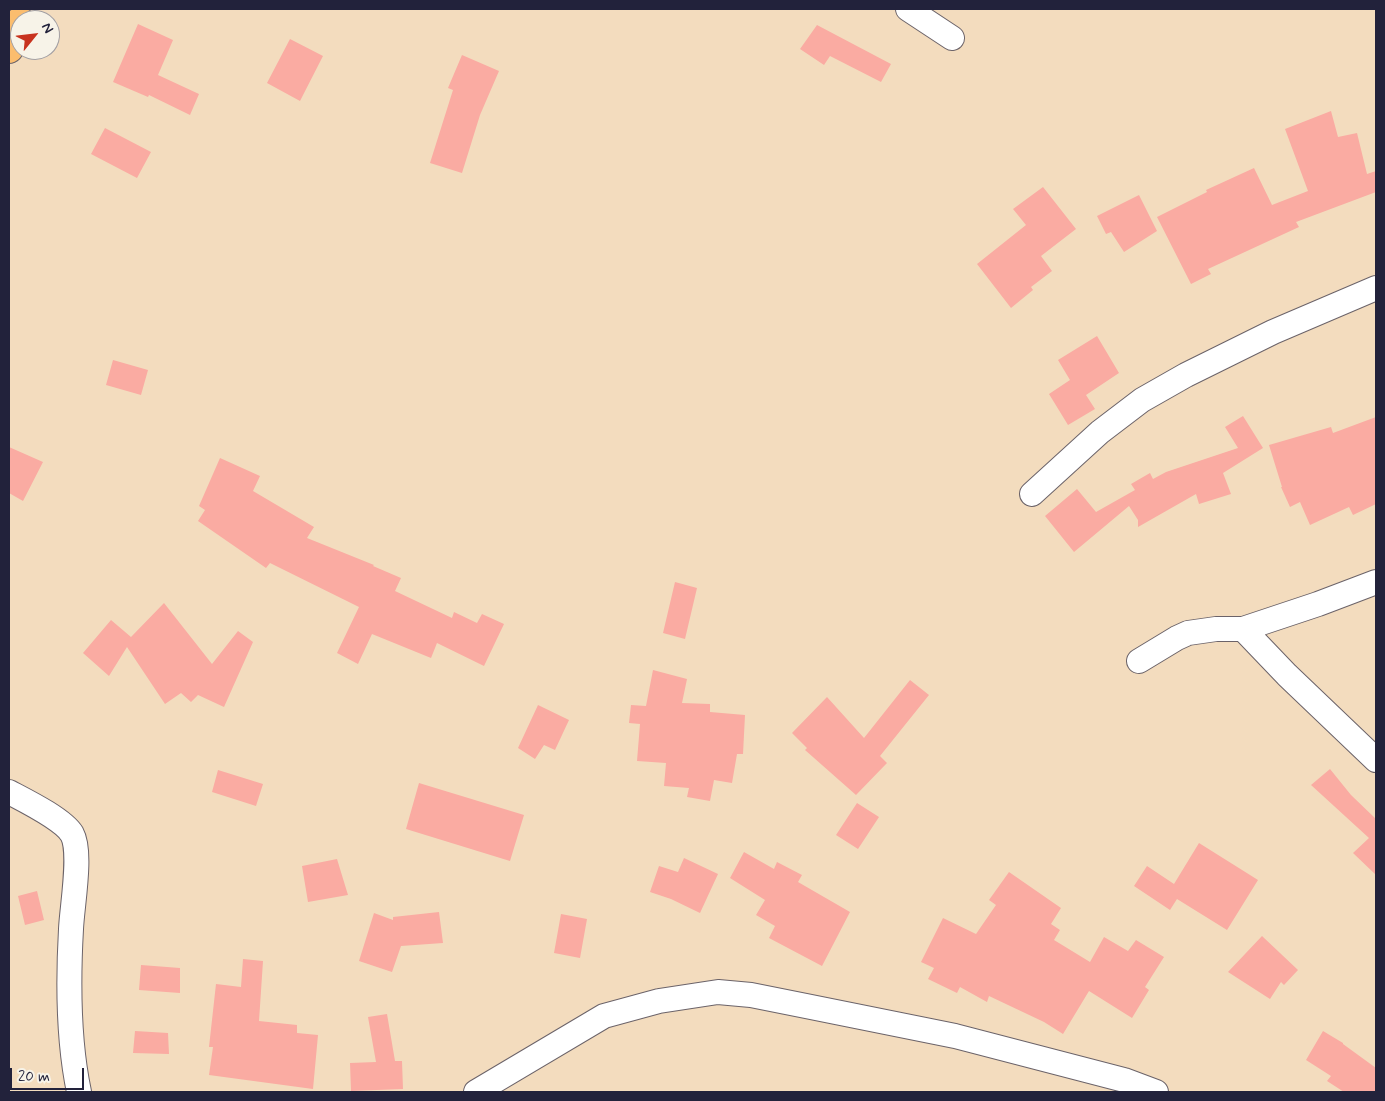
<!DOCTYPE html>
<html>
<head>
<meta charset="utf-8">
<style>
  body { margin:0 }
  #map { position:relative; width:1385px; height:1101px; overflow:hidden; background:#f3dcbe; font-family:Mynerve,sans-serif }
  canvas { display:block }
  .frame { position:absolute; inset:0; border:10px solid #22223b; pointer-events:none }
  .north { position:absolute; left:10px; top:10px; width:50px; height:50px; box-sizing:border-box; background:#f7f3e8; border:1px solid #a29fa3; border-radius:50%; rotate:61deg; font-size:14px; font-weight:700; line-height:20px; text-align:center; color:#22223b }
  .north::after { content:''; display:block; margin:auto; width:18px; height:22px; background:#c8321e; clip-path:polygon(50% 0,100% 100%,50% 72%,0 100%) }
  .scale { position:absolute; left:10px; top:1068px; width:74px; height:22px; box-sizing:border-box; border:2px solid #22223b; border-top:0; padding-left:6px; font-size:15px; line-height:18px; white-space:nowrap; color:#22223b; -webkit-text-stroke:4px #f7f3e8; paint-order:stroke }
</style>
</head>
<body>
<div id="map">
<canvas width="1385" height="1101"></canvas>
<div class="frame"></div>
<div class="north">N</div>
<div class="scale">20 m</div>
</div>
<script>
const context = document.querySelector('canvas').getContext('2d');
context.lineJoin = 'round';
function paint(path, color) { context.fillStyle = color; context.fill(path, 'evenodd'); }
function trace(path, color, width, dash) { context.strokeStyle = color; context.lineWidth = width; context.lineCap = dash ? 'butt' : 'round'; context.setLineDash(dash || []); context.stroke(path); }
const building = new Path2D(`
  M138 24 173 40 158 75 199 94 190 115 149 95 148 97 113 82Z
  M817 25 891 64 881 82 830 56 824 65 800 49Z
  M290 39 323 56 300 101 267 83Z
  M462 55 499 71 480 115 462 173 430 163 453 90 448 88Z
  M1331 111 1338 137 1357 133 1367 174 1376 171V192L1296 222 1299 227 1208 269 1211 274 1191 284 1157 217 1207 192 1206 190 1254 168 1272 205 1308 191 1285 129Z
  M105 128 151 152 137 178 91 154Z
  M1043 187 1076 229 1041 256 1052 271 1031 287 1033 290 1011 308 977 264 1026 225 1013 209Z
  M1139 195 1157 231 1124 252 1111 232 1106 234 1097 216Z
  M1097 336 1119 373 1086 395 1095 409 1068 425 1049 394 1070 380 1058 360Z
  M113 360 148 370 141 395 106 385Z
  M1243 416 1263 448 1223 473 1231 494 1199 504 1196 494 1138 527V520L1129 506 1074 552 1045 516 1077 489 1096 512 1135 490 1131 484 1150 473 1153 479 1166 472 1238 448 1225 427Z
  M1376 417V504L1353 515 1349 507 1310 525 1300 502 1290 507 1281 487H1282L1269 445 1331 427 1333 433Z
  M9 447 43 462 23 501 9 493Z
  M220 458 260 476 253 491 314 527 307 538 374 565 373 566 401 578 395 591 452 618 454 612 477 623 482 614 504 624 484 666 437 643 431 658 372 634 358 664 337 653 359 607 270 563 266 568 198 521 205 510 199 506Z
  M675 582 697 588 685 639 663 633Z
  M164 603 212 664 238 631 253 642 224 707 198 695 191 702 181 693 165 704 127 647 109 676 83 653 111 620 131 637Z
  M653 670 687 679 682 703 710 704V712L745 715 743 754H737L732 783 714 780 710 801 687 797 689 788 664 786 666 763 637 761 640 724 629 723 631 705 646 706Z
  M910 680 929 695 880 756 887 763 856 795 805 750 807 748 792 733 827 697 864 738Z
  M538 705 569 720 555 750 544 745 535 759 518 748Z
  M1330 769 1351 795 1376 819V875L1353 853 1369 838 1311 785Z
  M218 770 263 784 256 806 212 792Z
  M419 783 524 815 510 861 406 829Z
  M857 803 879 817 858 849 836 835Z
  M1199 843 1258 880 1227 930 1177 899 1170 910 1134 886 1147 866 1174 884Z
  M744 852 774 869 777 862 802 875 798 882 850 912 822 966 769 938 775 926 756 915 765 900 730 878Z
  M684 858 718 874 700 913 671 899 650 892 659 866 678 872Z
  M337 859 348 895 308 902 302 866Z
  M1009 872 1061 908 1051 924 1060 930 1054 940 1090 962 1104 937 1128 951 1136 940 1164 957 1145 987 1149 990 1132 1018 1089 991 1063 1034 1044 1022 989 996 987 1002 960 987 957 993 928 979 934 968 921 962 943 918 976 934 996 905 989 900Z
  M37 891 44 920 25 925 18 896Z
  M439 912 443 943 401 946 392 972 359 961 374 913 393 920V917Z
  M561 914 587 919 580 958 554 953Z
  M1262 936 1298 970 1284 985 1281 982 1270 999 1228 972Z
  M243 959 263 961 259 1021 297 1025V1033L318 1035 313 1089 209 1075 213 1047H209L216 984 241 987Z
  M141 965 180 968V993L139 990Z
  M387 1014 395 1061H402L403 1089 351 1091 350 1063 376 1062 368 1017Z
  M135 1031 168 1033 169 1054 133 1053Z
  M1323 1031 1343 1043V1044L1376 1068V1092H1344L1327 1081 1331 1076 1306 1060Z`);
const minor = new Path2D(`
  M908 9 952 38
  M1032 494 1100 432 1142 400 1186 375 1273 332 1376 288
  M1243 629 1287 675 1376 760
  M1139 661 1177 638 1188 633 1216 629H1243L1318 604 1376 582
  M9 792C24 800 63 819 72 834 82 852 72 906 71 929 68 982 68 1040 79 1092
  M476 1092 604 1016 659 1001 718 992 751 995 806 1006 955 1036 1124 1080 1156 1092`);
const highway = new Path2D(`
  M9 49 20 21`);
paint(building, '#faaba2');
trace(minor, '#6b6369', 26);
trace(highway, '#6b6369', 30);
trace(minor, '#fff', 24);
trace(highway, '#fbbd6e', 28);
</script>
</body>
</html>
